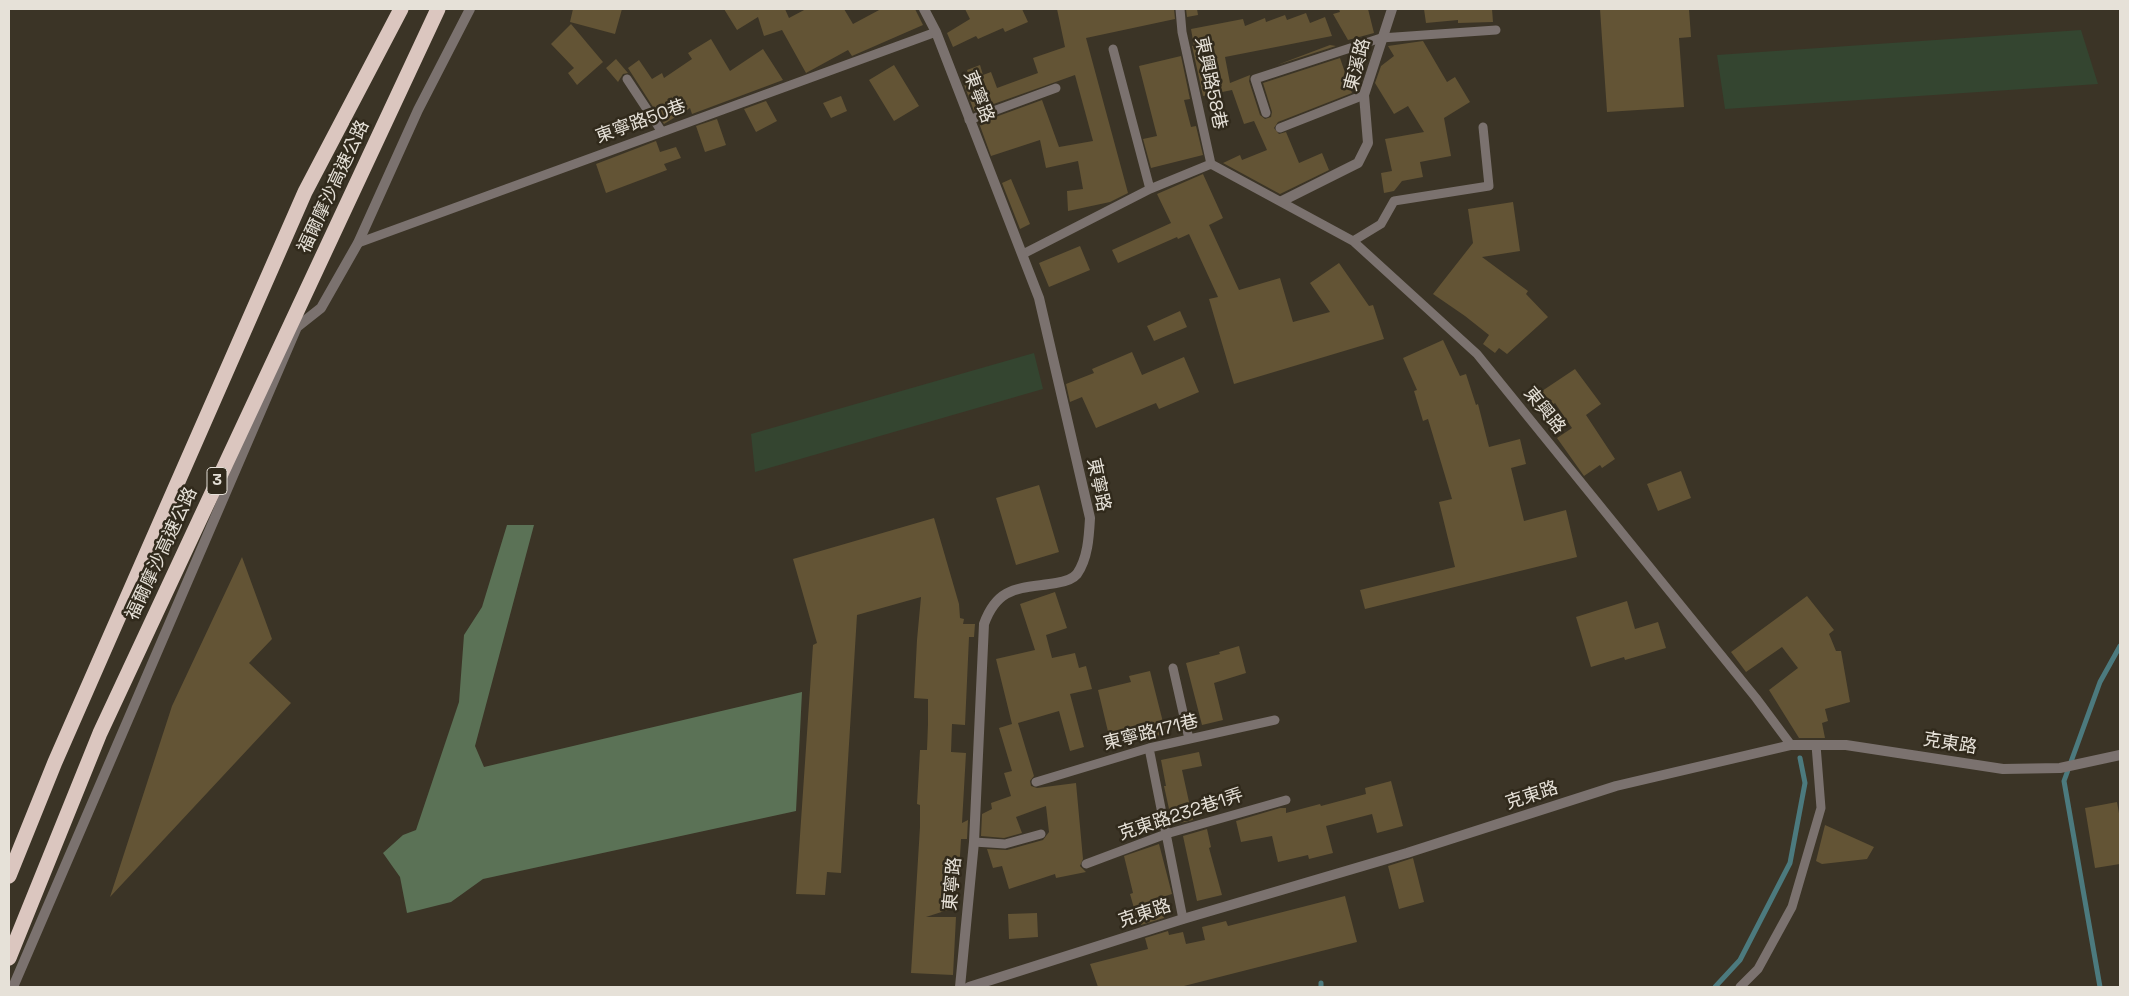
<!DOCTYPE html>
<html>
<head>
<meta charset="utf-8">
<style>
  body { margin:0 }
  #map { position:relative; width:2129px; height:996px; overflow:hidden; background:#3b3426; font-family:"Space Grotesk",sans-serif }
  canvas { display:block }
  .frame { position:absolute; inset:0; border:10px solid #e6e1d8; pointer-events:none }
</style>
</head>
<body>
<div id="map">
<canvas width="2129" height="996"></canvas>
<div class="frame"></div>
</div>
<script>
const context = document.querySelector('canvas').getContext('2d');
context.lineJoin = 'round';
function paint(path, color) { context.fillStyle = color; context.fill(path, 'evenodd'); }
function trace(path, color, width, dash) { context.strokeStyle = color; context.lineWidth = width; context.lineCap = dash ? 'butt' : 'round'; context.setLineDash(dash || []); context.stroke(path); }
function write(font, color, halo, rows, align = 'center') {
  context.font = font + ' "Space Grotesk","Noto Sans TC",sans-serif'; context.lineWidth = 5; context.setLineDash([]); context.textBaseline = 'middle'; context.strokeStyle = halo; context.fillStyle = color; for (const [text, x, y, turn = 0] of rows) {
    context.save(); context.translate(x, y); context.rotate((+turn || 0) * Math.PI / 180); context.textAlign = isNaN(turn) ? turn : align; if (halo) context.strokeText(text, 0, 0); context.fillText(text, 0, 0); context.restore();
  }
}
const green = new Path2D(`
  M2081 30 2098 84 1725 109 1717 55Z
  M1034 353 1043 389 755 472 751 434Z`);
const forest = new Path2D(`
  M507 525H534L475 746 484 767 802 692 796 811 483 879 451 902 407 913 400 877 383 853 403 835 416 830 459 702 464 635 482 607Z`);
const stream = new Path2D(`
  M1321 983V987
  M1715 987 1740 960 1790 863 1805 783 1800 758
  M2100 987 2064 781 2100 682 2120 646`);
const building = new Path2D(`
  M573 9H622L615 34 570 22Z
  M724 9H785L789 18 806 9H844L853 24 881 9H915L923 25 852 56 848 50 806 73 782 30 764 36 758 17 737 30Z
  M965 9H1022L1028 22 1005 32 1003 28 978 39 976 36 953 47 947 33 970 19Z
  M1057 9H1174L1175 19 1086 38 1128 193 1110 202 1068 211 1067 191 1083 189 1078 161 1046 168 1040 140 991 156 979 123 1042 100 1059 147 1093 141 1075 75 974 111 963 82 970 79 967 70 980 65 983 75 991 72 997 88 1038 73 1033 58 1065 47Z
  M1186 9H1197L1198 15 1187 17Z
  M1339 9H1368L1374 33 1348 40 1333 14 1340 12Z
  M1424 9H1492L1493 22 1458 23V20L1426 23Z
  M1600 9H1689L1691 37 1679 38 1684 107 1607 112Z
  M1306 13 1310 23 1325 17 1332 36 1225 57 1230 83 1250 75 1249 81 1260 115 1265 119 1271 117 1272 112 1263 83 1340 58 1352 93 1278 122 1274 128 1279 134 1286 132 1299 163 1322 153 1329 170 1280 194 1223 163 1240 155 1242 160 1267 150 1254 121 1244 124 1232 90 1203 96 1192 46H1194L1191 29 1243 19 1245 26 1265 18 1266 22 1285 15 1287 20Z
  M571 24 603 62 577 85 568 73 574 68 551 44Z
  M711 39 730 71 763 49 783 80 692 114 690 108 664 124 628 68 639 60 652 79 662 73 664 78 692 59 688 53Z
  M1423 41 1447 82 1455 77 1470 102 1444 118 1451 156 1420 162 1423 177 1402 181 1394 191 1384 193 1381 173 1392 171 1385 139 1424 132 1408 106 1394 114 1375 83 1381 66 1394 56 1388 46Z
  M1330 45 1336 46 1277 65Z
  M1181 56 1190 99 1184 100 1191 127 1196 126 1203 155 1151 168 1143 139 1157 136 1139 66Z
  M616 59 628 73 623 74 618 82 606 68Z
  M894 65 919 106 894 121 869 80Z
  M841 96 847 111 831 118 823 103Z
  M766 101 777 121 756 132 744 109Z
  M717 119 726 145 705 152 696 126Z
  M656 141 660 152 676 147 681 158 664 164 667 170 606 193 596 164Z
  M1203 174 1223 218 1209 225 1239 290 1280 278 1293 322 1330 312 1310 283 1339 263 1369 306 1373 305 1384 339 1234 384 1209 299 1218 297 1189 234 1178 239 1177 237 1118 263 1112 250 1171 223 1157 194Z
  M1011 179 1030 224 1020 229 1002 183Z
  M1513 202 1520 251 1482 257 1528 291 1526 294 1548 317 1507 354 1499 348 1495 353 1483 344 1489 335 1465 316 1433 294 1473 243 1468 209Z
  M1080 246 1090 270 1049 287 1039 263Z
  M1180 311 1187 327 1154 341 1147 326Z
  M1443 340 1460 376 1466 374 1476 405 1478 404 1489 447 1520 439 1526 464 1511 468 1524 521 1566 510 1577 557 1365 609 1360 590 1455 567 1439 502 1452 499 1428 419 1423 421 1414 391 1417 390 1403 358Z
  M1132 352 1142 375 1184 357 1199 392 1159 409 1156 403 1096 428 1082 397 1070 402 1066 384 1094 373 1092 369Z
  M1575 369 1601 404 1586 415 1615 459 1602 468 1600 465 1584 476 1557 438 1572 428 1555 403 1545 410 1536 395Z
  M1681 471 1691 498 1658 511 1647 484Z
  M1039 485 1059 552 1016 565 996 498Z
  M934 518 959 604 960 618 964 619 963 624H975L974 637H969L965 725 952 724 951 752 966 753 962 823 968 820 967 839H961L957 907 926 917H956L953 975 911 973 920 827V805L917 804 920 750H927L928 724V699L914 698 917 640 921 597 857 615 841 873 827 872 825 895 796 894 813 645 817 643 793 559Z
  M242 557 272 639 249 663 291 703 110 897 172 706Z
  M1055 592 1067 628 1046 635 1052 658 1075 653 1079 668 1086 666 1092 689 1070 694 1084 747 1070 751 1059 711 1018 723 1034 776 1030 781 1031 786 1037 788 1076 783 1083 859 1080 866 1086 872 1056 878 1055 874 1009 889 1002 866 993 868 987 849 1007 850 1043 840 1049 832 1046 806 1016 817 1022 833 1004 838 981 836 982 814 992 809 991 803 1011 796 1004 773 1012 771 999 728 1012 724 996 659 1035 650 1020 604Z
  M1807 596 1834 630 1829 634 1836 651H1841L1850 702 1825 709 1828 721 1822 723 1825 738H1799L1769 690 1798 668 1782 647 1746 672 1731 652Z
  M1627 601 1635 629 1658 622 1666 648 1625 660 1624 657 1591 667 1576 617Z
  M1239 646 1246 673 1214 683 1223 720 1202 725 1186 663 1220 654 1219 652Z
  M1150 671 1166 734 1111 744 1098 690 1131 682 1129 676Z
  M1199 752 1202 766 1182 770 1193 820 1180 823 1179 816 1171 818 1164 786H1166L1161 760Z
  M1391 781 1403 826 1377 833 1372 814 1326 826 1333 853 1309 859 1308 855 1278 862 1272 836 1241 842 1236 821 1280 808H1286V813L1320 804 1321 806 1366 794 1365 788Z
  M2117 802 2120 819V864L2095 868 2085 808Z
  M1825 825 1874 847 1867 859 1822 864 1816 861Z
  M1207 829 1211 847 1209 848 1222 895 1197 901 1183 836Z
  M1159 844 1172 894 1159 898 1164 918 1141 925 1140 921 1138 922 1130 894 1133 893 1124 856Z
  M1413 858 1424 902 1399 909 1388 866Z
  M1345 896 1357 942 1180 987H1098L1090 964 1148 949 1145 938 1168 931 1169 935 1183 932 1186 944 1205 940 1202 927 1226 921 1228 926 1240 923Z
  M1037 913 1038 937 1009 939 1008 914Z`);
const lane = new Path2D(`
  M1180 9 1182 32 1211 164
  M1113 49 1150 189
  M627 79 662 132
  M1266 113 1255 79 1381 38 1496 30
  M969 120 1056 88
  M1280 128 1364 95
  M1211 164 1353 241 1477 354 1756 698 1791 745
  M1353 241 1381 224 1394 201 1489 186 1483 127
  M358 243 936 32
  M1023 254 1150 189 1211 164
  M1173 668 1189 739
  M1149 748 1183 919
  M1036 782 1149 748 1275 720
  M974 842 1005 844 1041 834
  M1086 864 1166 834 1286 800
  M1740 987 1758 969 1792 907 1821 808 1816 745`);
const street = new Path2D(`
  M924 9 936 32 1039 298 1090 518C1089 536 1088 558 1077 574 1072 580 1063 582 1056 583 1020 589 998 585 984 624L974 842 960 987
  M1282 201 1358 163 1368 143 1364 95 1392 9
  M13 987 297 327 321 308 358 243 418 110 470 9
  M969 987 1183 919 1407 853 1616 786 1791 745H1846L2003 769 2060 768 2120 755`);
const highway = new Path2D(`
  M9 876 55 762 305 192 401 9
  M9 958 100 733 438 9`);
const shields = [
  [217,481,20]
];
const shieldNames = [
  ["3",217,481]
];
const streetNames = [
  ["東溪路",1358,65,-75],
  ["東興路58巷",1210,83,78],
  ["東寧路",978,97,69],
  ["東寧路50巷",641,122,-20],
  ["福爾摩沙高速公路",334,187,-65],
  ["東興路",1544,411,51],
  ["東寧路",1098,485,78],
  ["福爾摩沙高速公路",162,554,-65],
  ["東寧路171巷",1151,733,-14],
  ["克東路",1950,744,9],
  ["克東路",1532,796,-18],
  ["克東路232巷1弄",1181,815,-18],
  ["東寧路",953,884,-85],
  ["克東路",1145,914,-18]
];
paint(green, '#344530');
paint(forest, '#5b7256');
trace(stream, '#4c7a7e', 5);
paint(building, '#635435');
trace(lane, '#7b726f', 9);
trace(street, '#7b726f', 10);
trace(highway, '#dbc6bf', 15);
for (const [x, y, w] of shields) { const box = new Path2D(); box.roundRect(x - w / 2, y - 13.5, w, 27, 4); context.fillStyle = '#312a1c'; context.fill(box); trace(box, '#e6e1d8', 1); }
write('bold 16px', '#e6e1d8', null, shieldNames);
write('18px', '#e6e1d8', '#312a1c', streetNames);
</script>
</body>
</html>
